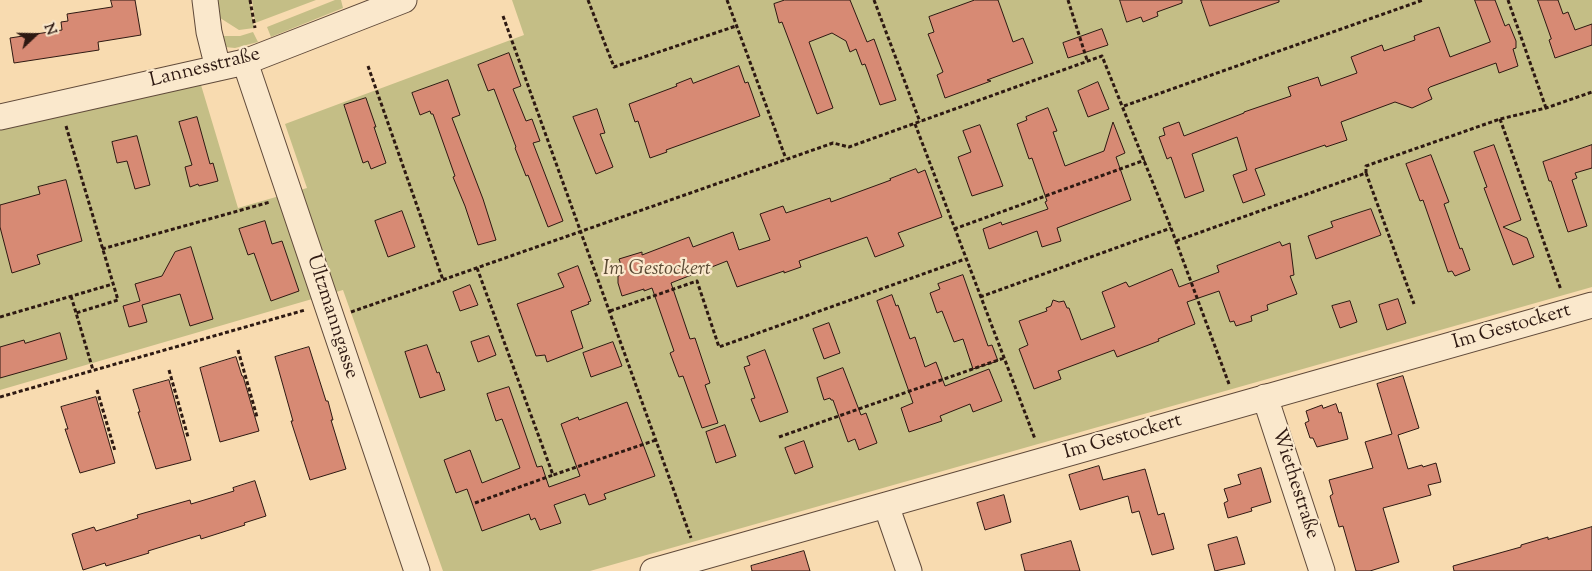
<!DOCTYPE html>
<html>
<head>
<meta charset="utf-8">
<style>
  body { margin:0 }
  #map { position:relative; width:1592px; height:571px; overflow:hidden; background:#f8dbb0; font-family:"Sorts Mill Goudy",serif }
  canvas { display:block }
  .north { position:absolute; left:10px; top:10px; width:50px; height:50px; -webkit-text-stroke:4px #fae8cc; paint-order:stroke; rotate:69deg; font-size:14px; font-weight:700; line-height:20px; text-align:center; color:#2e1912 }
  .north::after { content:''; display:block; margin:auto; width:18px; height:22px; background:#2e1912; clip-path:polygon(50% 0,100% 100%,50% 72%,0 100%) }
</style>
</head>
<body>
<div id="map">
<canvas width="1592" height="571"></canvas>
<div class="north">N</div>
</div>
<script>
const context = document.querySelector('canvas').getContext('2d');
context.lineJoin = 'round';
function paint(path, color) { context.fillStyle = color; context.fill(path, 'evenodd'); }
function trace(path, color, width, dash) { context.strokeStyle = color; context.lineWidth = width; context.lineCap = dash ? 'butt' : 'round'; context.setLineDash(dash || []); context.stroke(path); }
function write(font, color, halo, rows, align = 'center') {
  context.font = font + ' "Sorts Mill Goudy",serif'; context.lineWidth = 4.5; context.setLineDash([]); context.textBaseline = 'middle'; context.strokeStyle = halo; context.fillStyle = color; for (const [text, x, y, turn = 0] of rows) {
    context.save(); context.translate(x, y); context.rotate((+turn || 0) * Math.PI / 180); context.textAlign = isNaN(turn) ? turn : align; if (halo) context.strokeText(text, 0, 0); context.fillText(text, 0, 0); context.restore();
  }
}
const green = new Path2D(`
  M214 0H250L254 28 239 30 217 16Z
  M252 0H316L255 23Z
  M335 0H341L343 8 271 37 267 27Z
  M512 0H1592V287L590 571H443L343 290 0 390V128L201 85 238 208 307 188 285 124 524 35Z
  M253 32 258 42 235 48 225 47 217 36H240Z`);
const building = new Path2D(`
  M111 0H135L141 35 98 42 99 50 14 63 10 38 62 30 61 22 68 21 67 14 112 7Z
  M785 0H850L867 42 874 39 896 100 880 105 865 64 862 65 856 49 850 52 846 41 832 33 809 42 833 108 817 114 782 22 779 23 774 4Z
  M975 0H998L1013 42 1023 38 1033 63 987 80 991 81 945 98 937 75 943 72 928 34 934 32 929 17Z
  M1120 0H1182V3L1157 12 1158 16 1143 22 1141 17 1127 22Z
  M1201 0H1279V2L1210 26Z
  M1475 0H1495L1505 26 1509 24 1516 41V48L1513 49 1518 66 1499 73 1496 63 1430 87 1428 89 1432 99 1412 108 1395 102 1341 122 1347 140 1326 147 1325 145 1255 169 1265 195 1243 203 1233 175 1247 170 1237 137 1192 154 1204 191 1185 198 1171 157 1167 159 1159 137 1165 135 1163 128 1179 122 1184 136 1244 113V112L1291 96 1288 87 1318 77 1321 86 1357 73 1351 57 1382 45 1384 51 1415 40 1414 36 1439 27 1450 57 1490 42Z
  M1538 0H1558L1563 14 1568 12 1575 30 1592 24V45L1555 58 1549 40 1551 39Z
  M1102 29 1108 45 1068 58 1063 43Z
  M509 53 521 86 513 89 526 121 532 119 540 141 533 143 563 221 548 227 528 175 526 176 515 148 516 147 494 89 488 91 478 65Z
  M739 66 745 83 748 82 760 116 666 150 667 152 650 158 638 121 635 122 629 104 677 86 676 84 691 78 693 83Z
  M448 80 460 115 452 118 483 199 496 240 478 245 465 206 453 177 455 176 433 114H431L430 111 420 115 412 93Z
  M1098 82 1109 109 1088 117 1078 91Z
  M366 98 376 127H374L386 163 371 169 368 161 363 163 344 105Z
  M1048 108 1057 131 1053 132 1065 166 1104 151 1113 122 1125 153 1116 157 1131 200 1057 228 1061 241 1042 247 1037 231 989 249 983 229 1001 222 1002 225 1048 209 1045 202 1047 201 1032 158 1029 159 1017 124 1027 120 1026 117Z
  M597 109 605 133 600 134 613 167 596 174 573 117Z
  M197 117 210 164 213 163 218 181 199 186 198 184 190 187 185 167 192 165 179 122Z
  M980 125 1003 186 972 196 958 157 971 152 963 131Z
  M137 136 150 185 135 189 127 161 117 163 112 142Z
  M1494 145 1521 220 1503 227 1527 238 1534 257 1513 265 1484 188 1487 187 1474 152Z
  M1592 145V168L1575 173 1577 178 1572 180 1587 226 1568 232 1551 181H1549L1543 162Z
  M1431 155 1449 202 1444 204 1460 249 1462 248 1470 270 1455 276 1452 271 1448 272 1423 200 1420 201 1406 164Z
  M916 169 918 173 925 170 942 217 898 233 904 246 875 257 867 237 799 261 801 267 784 273V271L737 287 727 261 671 283 690 339 695 338 710 383 705 385 718 423 702 428 683 376 679 377 670 353 674 351 652 288 644 291V289L622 296 618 283V276L624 274 619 259 642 252V255L689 237 693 247 733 232 739 250 770 240 760 214 783 206 786 213 830 198 831 202 891 180 890 179Z
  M66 180 82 241 37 255 40 264 12 273 0 227V205L40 194 38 187Z
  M1371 209 1381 235 1316 259 1308 236 1333 227 1331 222Z
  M402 211 415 247 388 257 375 221Z
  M265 221 272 244 282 241 299 291 271 301 254 253 248 255 239 229Z
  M1280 242 1282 246 1290 243 1294 275 1290 276 1297 294 1267 305 1268 310 1251 316 1252 321 1236 326 1234 321 1230 322 1219 291 1187 302 1195 324 1158 339 1159 341 1117 357 1114 350 1058 371 1061 379 1034 389 1019 349 1028 345 1019 321 1047 311 1046 308 1051 306 1053 300 1059 302 1064 301 1067 308H1069L1081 340 1115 327 1102 292 1126 282 1129 287 1172 269 1179 287 1219 272 1217 266Z
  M191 247 213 319 190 326 180 294 142 305 147 322 129 327 123 306 140 301 135 284 162 276 175 252Z
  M578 266 591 301 588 302 589 304 571 311 583 348 547 362 545 355 536 356 517 304 564 287 558 274Z
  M963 275 988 346 992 345 998 361 973 369 963 339 954 342 942 311 937 313 930 293 940 289 938 284Z
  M470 285 478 305 460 311 453 292Z
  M892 295 896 306 898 305 910 339 915 337 925 367 936 362 945 386 989 369 1002 401 973 412 970 404 940 416 942 421 909 432 901 408 913 403 877 301Z
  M1398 299 1406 323 1387 330 1379 305Z
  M1350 301 1357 322 1340 328 1332 306Z
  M829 323 840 353 824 359 813 329Z
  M60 333 67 359 0 378V347L24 340 25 343Z
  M489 336 496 355 478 362 471 342Z
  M613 342 622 366 591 377 583 353Z
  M427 345 437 373 439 372 445 390 420 398 405 352Z
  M309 347 326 401H328L333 420H331L346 469 310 480 291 421H293L275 357Z
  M765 350 788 412 760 422 751 399 755 398 744 367 750 365 747 357Z
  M236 357 242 376H243L259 431 220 442 200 368Z
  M843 368 861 415 866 413 877 443 859 450 855 439 848 442 833 400H831L830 398 824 400 817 378Z
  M1403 376 1419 428 1398 435 1408 469 1422 465 1423 467 1436 463 1441 482 1428 485 1431 495 1383 508 1399 562 1370 571H1356L1343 526 1339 527 1330 496 1333 494 1329 480 1373 468 1365 442 1392 434 1377 384Z
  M169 380 191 460 156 469 138 412H140L133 390Z
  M509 387 537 467 542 466 549 487 580 476 561 424 578 417 579 420 627 402 655 476 604 494 606 499 589 505 585 494 554 505 561 523 540 530 535 518 531 520 529 514 482 531 467 489 456 493 444 460 470 450 482 483 520 468 502 419 496 421 487 394Z
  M96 397 115 463 80 473 65 429H68L61 407Z
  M1336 404 1339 413 1341 412 1348 439 1317 447 1313 438H1310L1305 423 1309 421 1306 411 1322 405 1323 408Z
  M725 425 736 456 716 463 706 432Z
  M804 441 813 467 795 474 785 448Z
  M1099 466 1103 480 1145 469 1158 515 1164 513 1174 549 1152 555 1139 511 1132 513 1128 496 1080 510 1069 475Z
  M1261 468 1271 502 1251 508 1252 511 1228 518 1224 503 1228 501 1224 489 1241 484 1238 475Z
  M255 481 266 516 244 523 245 525 201 539 200 535 148 551 149 553 106 566 105 563 83 570 72 534 94 527 96 531 138 518 137 515 190 500 191 504 234 491 233 488Z
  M1004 495 1011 522 985 530 977 503Z
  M1592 527V571H1454L1453 566 1521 547V545L1548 537V539Z
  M1237 537 1245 564 1215 571 1208 545Z
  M1071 541 1080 571H1025L1021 555Z
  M804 551 810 571H752L751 566Z`);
const path = new Path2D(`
  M250 0 255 28
  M588 0 614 67 736 26
  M727 0 786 159
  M874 0 920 122
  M1068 0 1087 60
  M1508 0 1546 108
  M503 16 691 538
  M368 66 443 280
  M1124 106 1423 0
  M1500 119 1561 290
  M915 124 1035 439
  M66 126 118 300 76 313
  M1366 173V166L1500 119 1546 108 1592 92
  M954 229 1145 160
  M1176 241 1366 173 1414 304
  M102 249 270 202
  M477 268 553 475 656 440
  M71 296 93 370
  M980 297 1171 228
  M610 311 697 281 719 347 965 259
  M351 312 833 143 849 147 1102 56 1171 228 1229 384
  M0 317 113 284
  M238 350 257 417
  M169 370 188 437
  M97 390 115 451
  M0 397 305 310
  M779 437 1004 358
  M475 503 553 475`);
const minor = new Path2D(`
  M205 0 209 32 218 68
  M245 62 417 571
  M0 117 245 62 404 0
  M1265 397 1322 571
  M886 505 909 571
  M653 571 1592 305`);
const streetNames = [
  ["Lannesstraße",205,69,-14],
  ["Ultzmanngasse",331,317,72],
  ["Im Gestockert",1512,328,-16],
  ["Im Gestockert",1123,438,-16],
  ["Wiethestraße",1294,484,72]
];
const parkNames = [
  ["Im Gestockert",657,271]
];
paint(green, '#c4be86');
paint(building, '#d78a74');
trace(building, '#2e1912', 1);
trace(minor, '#604a3a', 27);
trace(path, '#2e1912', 3, [4, 2.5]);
trace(minor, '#fae8cc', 25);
write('20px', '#2e1912', '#fae8cc', streetNames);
write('italic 20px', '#5b4b35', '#fae8cc', parkNames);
</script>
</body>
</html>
